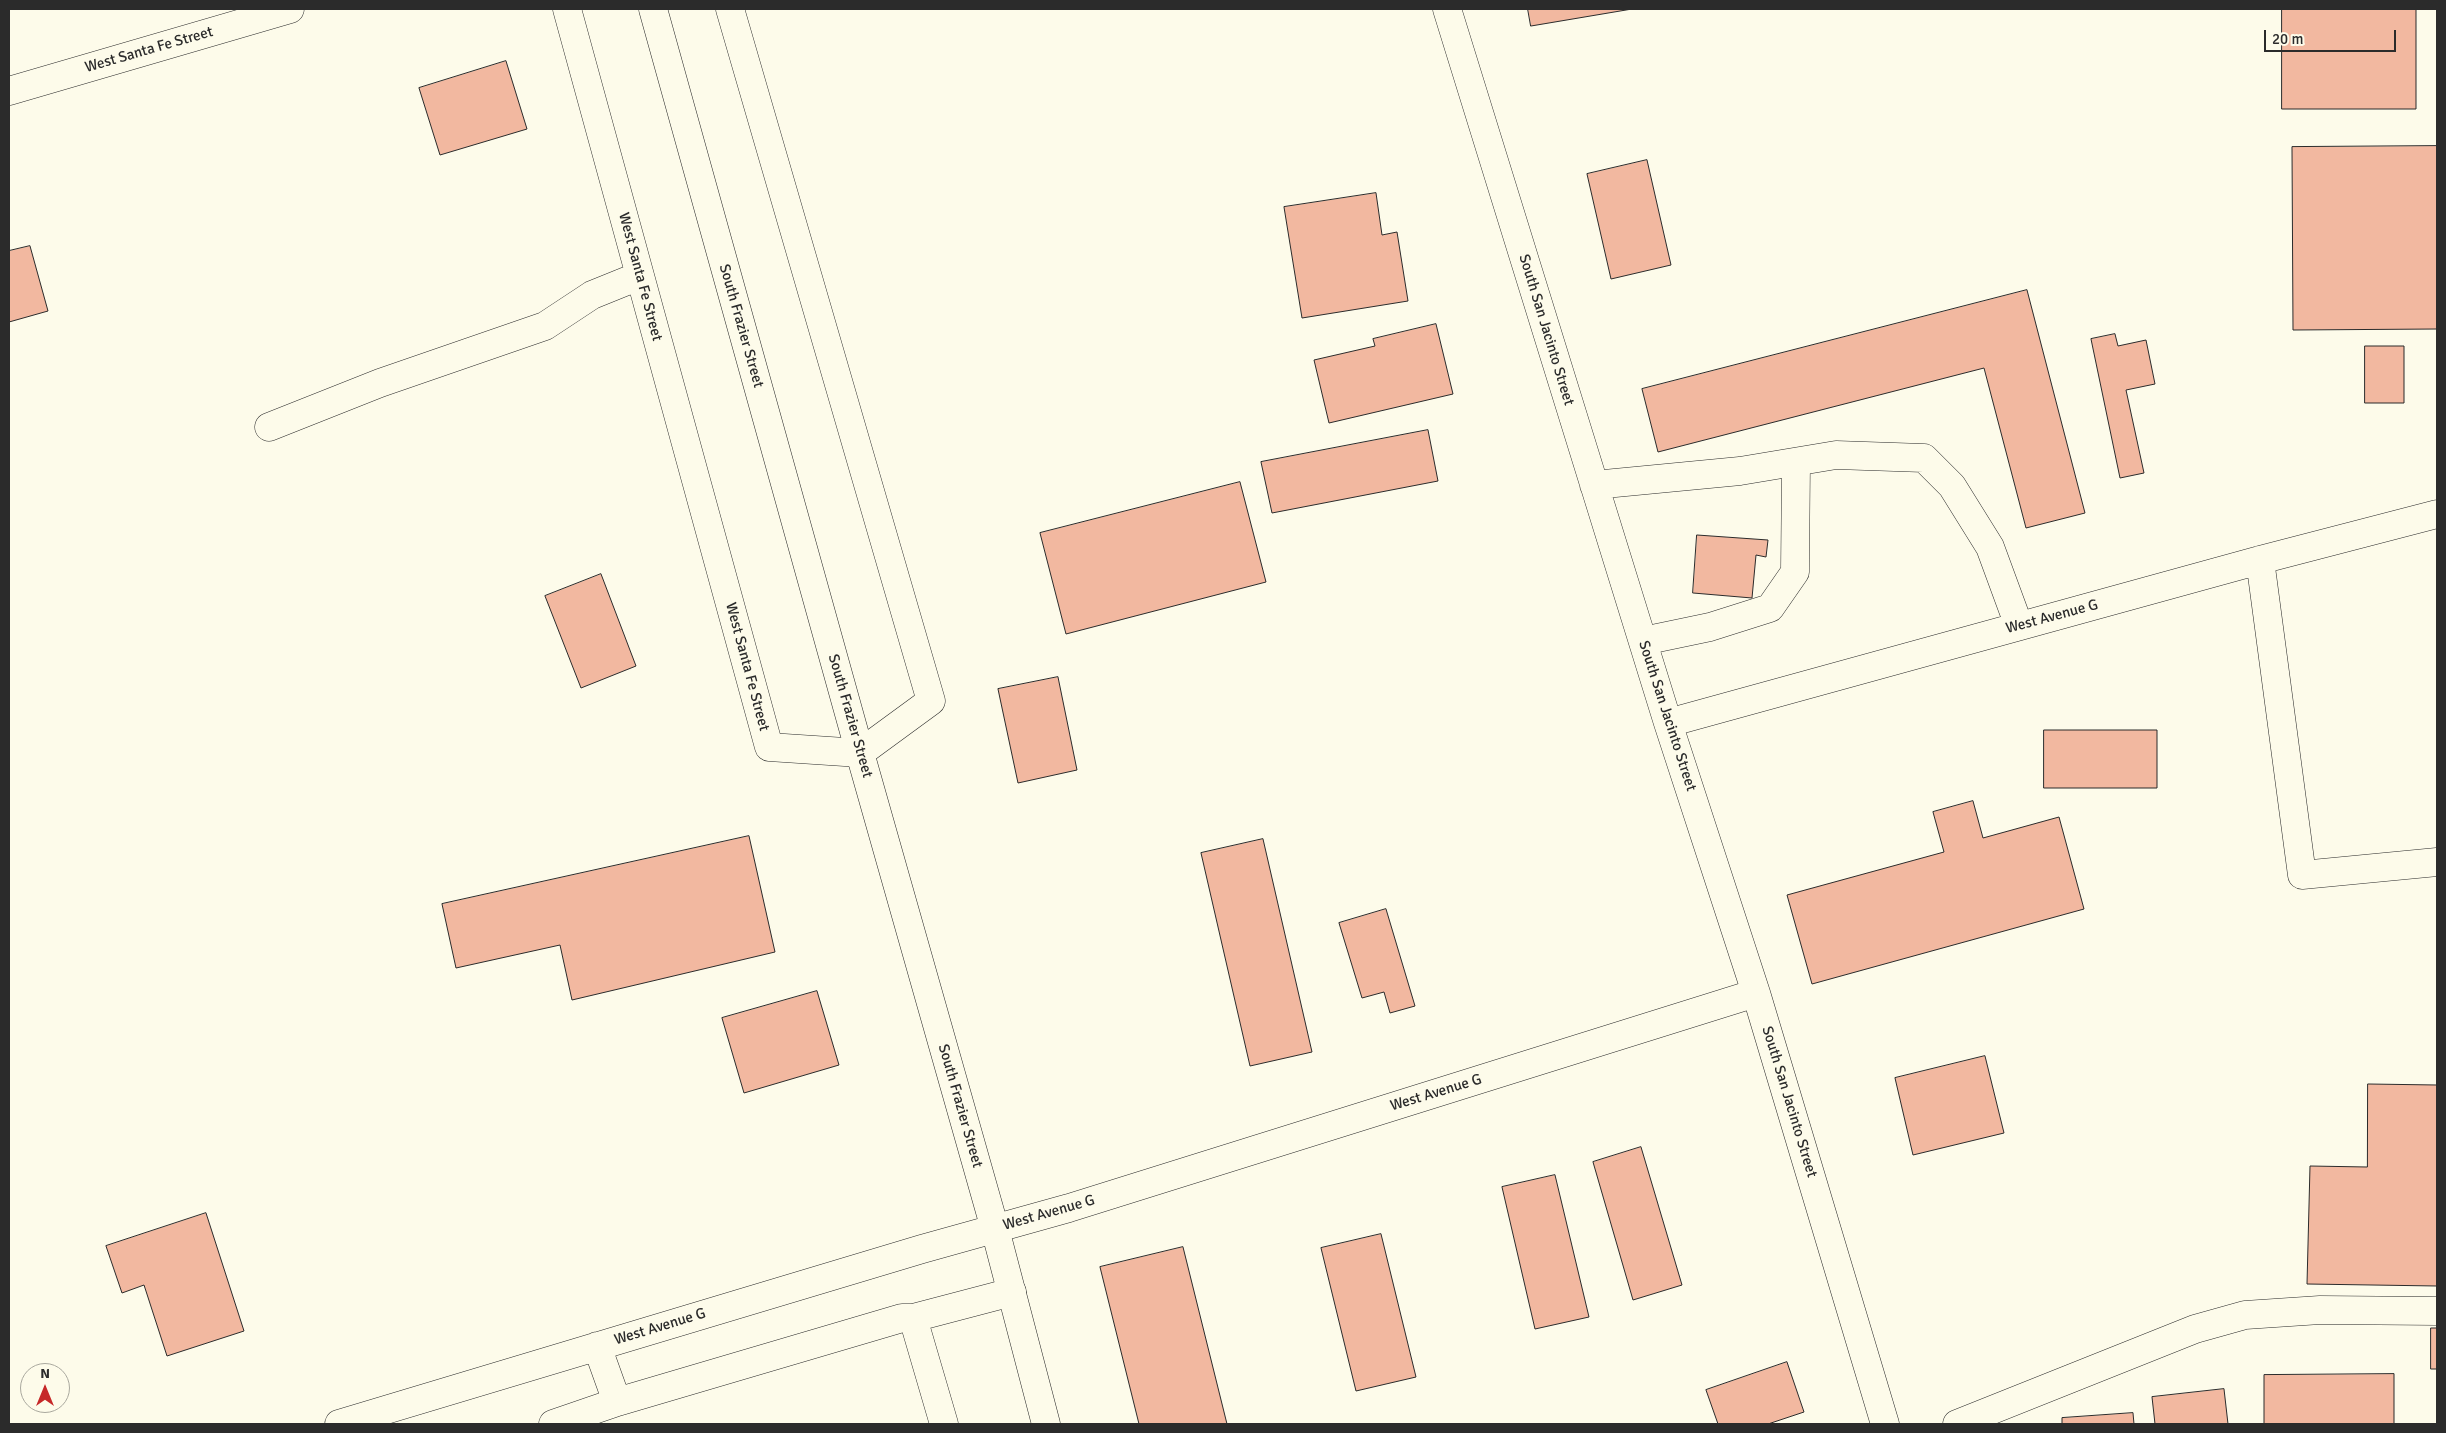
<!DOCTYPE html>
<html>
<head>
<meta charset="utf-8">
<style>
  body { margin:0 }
  #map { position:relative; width:2446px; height:1433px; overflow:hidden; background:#fdfbea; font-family:Signika,sans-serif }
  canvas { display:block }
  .frame { position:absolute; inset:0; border:10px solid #2b2b2b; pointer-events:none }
  .north { position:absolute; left:20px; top:1363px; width:50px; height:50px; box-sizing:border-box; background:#fdfbea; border:1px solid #a9a89e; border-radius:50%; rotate:0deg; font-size:14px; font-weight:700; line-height:20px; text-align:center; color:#2b2b2b }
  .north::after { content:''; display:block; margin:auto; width:18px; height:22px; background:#c62828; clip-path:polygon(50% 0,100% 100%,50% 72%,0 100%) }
  .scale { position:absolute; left:2264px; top:30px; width:132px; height:22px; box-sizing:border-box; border:2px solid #2b2b2b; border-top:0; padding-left:6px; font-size:15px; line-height:18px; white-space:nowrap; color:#2b2b2b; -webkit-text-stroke:4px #fdfbea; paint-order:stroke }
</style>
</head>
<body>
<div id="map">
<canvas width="2446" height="1433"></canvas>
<div class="frame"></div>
<div class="north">N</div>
<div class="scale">20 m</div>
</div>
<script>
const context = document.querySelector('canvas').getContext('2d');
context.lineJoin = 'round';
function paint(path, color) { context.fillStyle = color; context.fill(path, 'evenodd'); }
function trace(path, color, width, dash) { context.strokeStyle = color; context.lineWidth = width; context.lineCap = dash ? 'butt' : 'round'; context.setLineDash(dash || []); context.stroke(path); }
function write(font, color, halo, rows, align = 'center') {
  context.font = font + ' Signika,sans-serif'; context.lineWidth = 4; context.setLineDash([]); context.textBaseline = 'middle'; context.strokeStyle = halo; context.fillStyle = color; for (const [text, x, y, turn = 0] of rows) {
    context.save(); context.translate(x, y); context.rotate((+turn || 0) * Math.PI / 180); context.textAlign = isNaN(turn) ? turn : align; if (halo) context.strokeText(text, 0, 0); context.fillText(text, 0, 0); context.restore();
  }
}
const building = new Path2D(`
  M1528 9H1632L1531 26Z
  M2282 9H2416V109H2282Z
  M506 61 527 129 440 155 419 88Z
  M2437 146V329L2293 330 2292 147Z
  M1647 160 1671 265 1611 279 1587 174Z
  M1376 193 1382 235 1397 232 1408 301 1302 318 1284 207Z
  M30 246 48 311 9 322V251Z
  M2027 290 2085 513 2026 528 1984 368 1658 452 1642 389Z
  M1436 324 1453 394 1329 423 1314 360 1375 346 1373 339Z
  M2115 334 2118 346 2146 340 2155 384 2126 390 2144 473 2120 478 2091 339Z
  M2365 346H2404V403H2365Z
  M1428 430 1438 481 1272 513 1261 462Z
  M1240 482 1266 582 1066 634 1040 533Z
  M1697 535 1768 540 1766 557 1756 555 1752 598 1693 593Z
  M601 574 636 666 581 688 545 596Z
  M1058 677 1077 770 1018 783 998 689Z
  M2044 730H2157V788H2044Z
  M1973 801 1983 838 2059 817 2084 909 1812 984 1787 895 1944 852 1933 812Z
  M749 836 775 952 572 1000 560 945 456 968 442 904Z
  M1263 839 1312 1052 1250 1066 1201 853Z
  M1386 909 1415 1006 1390 1013 1384 992 1362 998 1339 923Z
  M817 991 839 1065 744 1093 722 1018Z
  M1985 1056 2004 1133 1913 1155 1895 1078Z
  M2368 1084 2437 1085V1286L2307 1284 2310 1166 2367 1167Z
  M1641 1147 1682 1285 1633 1300 1593 1162Z
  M1555 1175 1589 1317 1535 1329 1502 1187Z
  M206 1213 244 1331 167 1356 144 1285 122 1293 106 1246Z
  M1381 1234 1416 1377 1356 1391 1321 1248Z
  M1183 1247 1227 1424H1139L1100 1267Z
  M2431 1328H2437V1369H2431Z
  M1787 1362 1804 1412 1768 1424H1718L1706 1390Z
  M2394 1374V1424H2264V1375Z
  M2224 1389 2228 1424H2155L2152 1397Z
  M2133 1413 2134 1424H2062V1418Z`);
const minor = new Path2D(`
  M567 9 769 747 860 753 931 701 730 9
  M1447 9 1668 723 1756 993 1885 1424
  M9 91 290 9
  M269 427 380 383 545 326 592 295 639 276
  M1594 485 1740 471 1836 455 1924 458 1952 486 1990 547 2019 626
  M2260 560 2302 875 2437 862
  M1643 641 1710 627 1770 608 1795 572 1796 462
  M1668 723 2260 560 2437 514
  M913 1318 1012 1292
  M617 1402 902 1318H913L944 1424
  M339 1424 922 1249 1069 1208 1756 993
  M553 1424 617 1402 597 1346
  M1957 1424 2195 1329 2245 1315 2320 1310 2437 1311`);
const major = new Path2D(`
  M653 9 860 753 995 1229 1046 1424`);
const streetNames = [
  ["West Santa Fe Street",149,50,-16],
  ["West Santa Fe Street",640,277,75],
  ["South Frazier Street",741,326,74],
  ["South San Jacinto Street",1546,330,73],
  ["West Avenue G",2052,617,-15],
  ["West Santa Fe Street",747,667,75],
  ["South Frazier Street",850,716,74],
  ["South San Jacinto Street",1667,716,72],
  ["West Avenue G",1436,1093,-17],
  ["South San Jacinto Street",1789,1102,73],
  ["South Frazier Street",960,1106,74],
  ["West Avenue G",1049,1213,-16],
  ["West Avenue G",660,1327,-17]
];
paint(building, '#f2b8a0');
trace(building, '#2b2b2b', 1);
trace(minor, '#2b2b2b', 29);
trace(major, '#2b2b2b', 29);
trace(minor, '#fdfbea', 28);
trace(major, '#fdfbea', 28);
write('15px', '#2b2b2b', '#fdfbea', streetNames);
</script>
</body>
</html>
